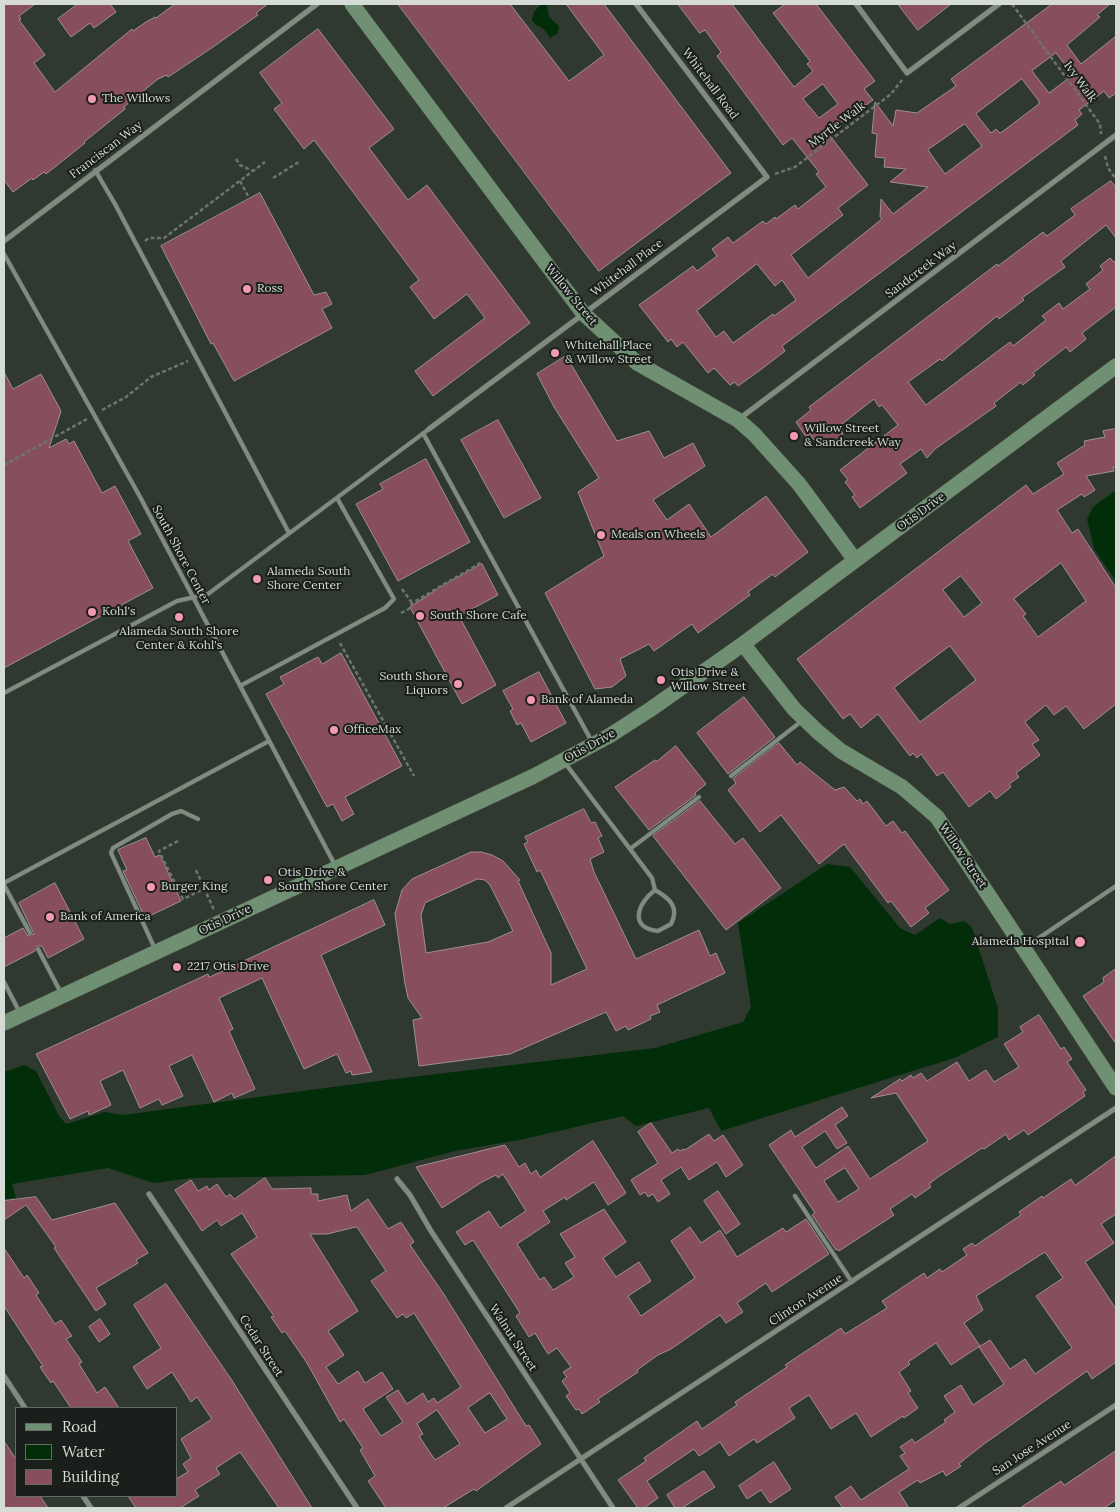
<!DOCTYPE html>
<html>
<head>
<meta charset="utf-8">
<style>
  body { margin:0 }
  #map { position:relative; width:1120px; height:1512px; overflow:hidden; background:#303930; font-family:Lora,serif }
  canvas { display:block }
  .frame { position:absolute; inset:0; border:5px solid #d5dbd5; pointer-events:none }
  .legend { position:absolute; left:15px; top:1407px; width:162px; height:90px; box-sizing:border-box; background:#1b1f1b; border:1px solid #656a65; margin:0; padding:6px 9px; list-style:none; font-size:15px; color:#d5dbd5 }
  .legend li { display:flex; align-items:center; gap:10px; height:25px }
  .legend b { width:25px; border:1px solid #656a65 }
</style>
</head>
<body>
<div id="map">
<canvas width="1120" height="1512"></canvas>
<div class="frame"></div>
<ul class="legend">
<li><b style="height:6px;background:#709073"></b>Road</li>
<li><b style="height:14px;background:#012d09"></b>Water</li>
<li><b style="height:14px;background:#874e5c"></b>Building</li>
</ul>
</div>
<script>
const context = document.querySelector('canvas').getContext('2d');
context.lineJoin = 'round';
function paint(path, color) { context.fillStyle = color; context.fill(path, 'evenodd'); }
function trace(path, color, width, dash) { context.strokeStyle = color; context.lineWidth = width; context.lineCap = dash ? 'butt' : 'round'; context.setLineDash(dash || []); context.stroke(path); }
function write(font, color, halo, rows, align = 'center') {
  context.font = font + ' Lora,serif'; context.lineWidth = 4; context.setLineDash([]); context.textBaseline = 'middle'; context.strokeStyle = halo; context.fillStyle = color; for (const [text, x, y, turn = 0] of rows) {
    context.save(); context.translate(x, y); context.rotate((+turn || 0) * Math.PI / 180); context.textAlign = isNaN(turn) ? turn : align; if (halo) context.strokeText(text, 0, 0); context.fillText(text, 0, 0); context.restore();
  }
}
const water = new Path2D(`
  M541 4 547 5 549 17 559 26 558 33 550 38 544 29 536 25 532 20 534 12Z
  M1116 490V581L1094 549 1087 519 1093 507Z
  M827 864 850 867 900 928 915 935 940 918 950 924 965 921 972 928 998 1008V1037L954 1058 721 1131 709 1108 636 1126 623 1116 524 1139 455 1151 365 1175 192 1178 154 1183 108 1168 12 1184 16 1198 4 1199V1072L24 1065 36 1071 59 1116 66 1124 105 1112 123 1115 378 1081 655 1048 743 1022 751 1007 738 923Z`);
const building = new Path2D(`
  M4 4H35L19 16 21 19 19 20 45 55 34 63 55 92 132 29 133 31 146 22 155 17 156 18 175 4H268L256 13 258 15 213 47 168 77 167 75 158 79 132 100 124 107 125 109 84 142 85 143 46 174 44 172 33 180 32 178 13 192 4 180Z
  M78 4H110L116 12 94 28 90 23 71 37 58 19Z
  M398 4H510L569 81 604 55 566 4H604L731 173 599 271Z
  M678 4H732L794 87 813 71 807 64 810 61 773 13 785 4H816L875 81 864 89 873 100 827 132 868 185 838 208 843 215 791 255 808 278 882 219 880 217 881 199 893 214 928 187 890 182 906 169 884 167 885 158 875 157 877 134 872 133 875 102 893 126 896 110 917 113 956 86 951 79 1052 4H1110L1097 15 1100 17 1067 45 1081 64 1116 36V93L1109 98 1104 91 1079 110 1082 114 1075 120 1078 125 782 346 785 351 759 371 738 386 735 382 730 385 714 368 708 373 683 342 677 347 671 339 668 342 639 305 693 266 697 271 717 256 712 249 728 237 733 243 763 221 766 224 775 217 776 219 795 205 798 209 826 187 816 174 819 172 792 138 783 145 717 56 721 52 705 30 700 33ZM1056 53 1073 75 1049 93 1032 71ZM1022 79 1039 101V104L1002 132 1000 133 996 129 991 133 976 114ZM823 84 838 104 819 118 803 99ZM965 124 982 146 945 174 928 150ZM757 264 775 286 782 280 796 300 774 316 773 314 733 343 724 331 716 337 697 311Z
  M898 4H951L918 30Z
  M318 29 394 129 369 148 408 200 427 185 530 323 433 396 415 371 485 318 467 294 434 319 410 287 419 280 314 140 304 149 274 109 282 103 260 73Z
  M1111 181 1116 188V238L1106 225 1061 261 1065 267 1022 298 1024 300 999 319 997 316 942 361 940 359 908 382 926 405 1010 342 1013 346 1046 320 1042 316 1059 303 1063 309 1090 289 1086 284 1103 270 1100 266 1110 258 1114 262 1116 260V307L1082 333 1086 339 1070 352 1066 347 1033 373 1035 375 1023 385 1021 382 994 403 996 406 935 449 927 458 921 449 900 464 907 473 860 508 852 497 855 495 845 482 848 480 840 470 898 425 882 405 879 407 874 399 838 427 843 434 827 448 819 437 814 440 810 434 806 437 796 422 811 410 809 407 997 264 998 266 1043 232 1047 236 1075 215 1071 209Z
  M260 193 314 295 326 292 332 304 322 309 332 328 234 381 213 343 211 344 161 246Z
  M566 356 617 441 649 431 664 458 693 443 705 466 653 500 667 520 689 504 711 537 766 496 808 552 775 577 773 574 748 592 750 595 698 633 692 624 654 651 649 644 620 659 626 676 612 687 595 689 545 593 604 556 578 492 599 478 554 407 537 374Z
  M4 372 13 389 41 374 61 411 49 448 66 439 69 444 74 441 102 493 115 486 141 534 128 541 153 588 4 668Z
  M498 420 541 498 504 518 461 440Z
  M1116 429V467H1113L1114 471 1086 476 1095 490 1084 497 1082 494 1057 510 1072 533 1078 529 1116 588V704L1084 729 1066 706 1054 715 1046 705 1025 722 1039 740 1032 744 1040 755 1016 773 1019 777 1009 784 1011 787 996 799 990 791 969 807 943 772 937 776 921 754 917 758 913 753 910 756 878 714 861 728 850 714 843 719 797 659 1026 485 1033 494 1064 474 1057 463 1085 445 1084 441 1105 437 1103 431ZM1061 563 1086 601 1038 637 1023 616 1026 614 1014 599ZM961 576 982 603 964 617 943 590ZM950 646 976 680 920 722 894 688Z
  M426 459 470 542 398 581 356 504 383 489 380 484Z
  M482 564 498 595 459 616 496 685 462 704 410 607 442 586Z
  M341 653 402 766 345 797 354 814 342 821 333 804 327 807 266 694 284 684 280 677 318 657 322 664Z
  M539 672 566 723 531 742 521 723 517 725 510 711 513 709 503 691Z
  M744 697 775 737 728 774 697 733Z
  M779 743 797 765 800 762 835 790 844 787 857 801 860 799 863 804 867 801 886 826 893 821 902 833 905 831 949 890 925 908 929 913 911 927 891 901 888 903 844 844 819 864 781 815 760 832 728 790 736 783 733 779Z
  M676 746 706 784 695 793 696 795 649 830 615 787 655 760 657 761Z
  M700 801 735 844 743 838 781 888 726 930 653 836Z
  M584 809 591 823 595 822 602 836 598 838 604 852 590 859 594 872 636 959 699 930 710 956 716 953 725 973 657 1005 660 1012 650 1016 651 1019 628 1030 626 1026 616 1031 606 1012 510 1054 419 1066 413 1020 422 1018 408 998 405 984 395 914 402 890 412 879 471 852H481L492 855 503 861 520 880 518 881 551 953V985L587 969 540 870 537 872 524 844 528 842 525 837ZM478 879 485 880 490 885 513 931 488 942 426 953 421 915 425 903Z
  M146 838 155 857 160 855 181 901 145 918 123 871 127 870 118 850Z
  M55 883 84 939 48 958 42 946H37L35 951 4 967V938L23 928 28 936 34 934 19 903Z
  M374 900 385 925 321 955 372 1072 352 1075 351 1071 346 1073 337 1054 304 1069 262 978 219 998 233 1029 229 1031 255 1089 234 1098 232 1093 214 1102 192 1055 169 1066 183 1096 162 1105 159 1099 140 1108 123 1070 100 1081 111 1105 89 1115 88 1111 70 1119 36 1054 208 974 209 977Z
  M1116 969V1044L1083 996 1104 982 1103 978Z
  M1039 1015 1061 1049 1064 1047 1072 1059 1067 1062 1086 1090 1083 1092 1085 1096 1028 1135 1024 1130 1009 1140 1006 1134 984 1149 982 1148 938 1177 929 1184 931 1187 915 1198 912 1194 890 1209 894 1215 839 1251 838 1249 836 1250 812 1215 815 1213 769 1145 791 1130 795 1137 842 1107 848 1116 835 1125 847 1143 837 1149 825 1131 802 1147 816 1168 848 1146 870 1179 928 1141 896 1093 871 1098 900 1079 902 1081 911 1075 913 1078 921 1073 927 1081 957 1062 969 1081 986 1070 994 1082 1019 1067 1004 1044 1023 1032 1020 1027ZM845 1168 859 1189 838 1202 824 1181Z
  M651 1123 672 1153 678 1149 680 1151 684 1149 685 1150 709 1134 714 1141 723 1135 743 1165 726 1177 717 1162 689 1180 681 1167 661 1180 670 1194 658 1202 653 1194 648 1197 645 1192 640 1195 631 1180 658 1163 638 1132Z
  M593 1141 626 1193 608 1205 594 1182 566 1200 565 1197 543 1211 550 1222 517 1244 540 1280 544 1277 553 1290 574 1277 565 1263 575 1257 560 1234 604 1209 626 1242 603 1258 616 1277 639 1262 651 1281 628 1296 641 1316 695 1278 671 1241 690 1227 701 1243 720 1230 737 1257 783 1228 786 1232 806 1219 829 1254 772 1292 766 1283 737 1303 743 1312 726 1323 720 1315 671 1349 658 1355 637 1370 638 1372 598 1399 600 1402 582 1414 579 1409 576 1410 566 1396 570 1393 562 1381 567 1377 563 1372 571 1367 557 1348 548 1354 535 1333 529 1337 516 1316 520 1313 473 1240 465 1245 456 1232 489 1211 500 1228 526 1211 503 1174 498 1178 496 1175 482 1182 442 1208 416 1167 505 1145 519 1167 525 1163 531 1174 536 1170 540 1177Z
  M1116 1156V1214L1101 1224 1114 1243 1085 1262 1116 1309V1362L1092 1379 1087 1371 984 1444 966 1458 959 1464 961 1466 946 1476 943 1471 920 1483 918 1480 899 1492 909 1508H843L835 1497 851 1486 861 1500 909 1469 900 1456 905 1453 900 1447 912 1439 915 1443 946 1422 944 1420 955 1412 944 1396 961 1385 973 1405 1004 1384 979 1347 990 1340 1010 1369 1025 1359 1035 1374 1072 1348 1036 1296 1063 1278 1045 1252 976 1296 983 1310 964 1323 980 1346 951 1365 936 1343 908 1362 910 1364 899 1372 911 1391 908 1393 918 1408 904 1418 903 1416 871 1437 856 1413 831 1429 809 1395 789 1408 795 1418 757 1443 754 1439 729 1456 720 1442 699 1456 694 1449 647 1481 658 1498 644 1508H638L618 1480 646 1461 644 1458 697 1421 702 1429 737 1405 735 1402 787 1367 785 1365 841 1328 845 1334 887 1308 882 1301 924 1273 927 1278 940 1269 942 1272 967 1255 963 1249 972 1243 975 1246 985 1239 1021 1215 1019 1212 1042 1196 1043 1198 1071 1179 1075 1185Z
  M265 1178 272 1189 311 1188V1194H318V1201L347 1195 351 1211 368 1199 388 1229 401 1222 414 1242 410 1245 443 1293 526 1426 529 1425 541 1444 476 1491 474 1489 443 1508H386L368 1481 375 1476 360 1450 363 1448 344 1419 340 1422 307 1363 285 1331 282 1333 271 1317 274 1316 231 1254 257 1237 242 1213 221 1226 217 1220 202 1231 175 1190 191 1180 198 1191 207 1186 209 1190 217 1184 226 1197 230 1194 234 1199ZM357 1227 386 1271 371 1281 397 1318 403 1314 406 1318 414 1313 461 1387 437 1403 434 1398 428 1402 423 1393 407 1404 398 1390 386 1397 403 1422 381 1436 363 1409 393 1389 382 1372 365 1383 358 1371 338 1384 326 1367 344 1355 328 1331 358 1311 310 1234H327ZM490 1393 507 1419 485 1433 468 1408ZM437 1410 460 1444 435 1460 419 1436 423 1434 417 1424Z
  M718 1191 740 1224 726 1234 704 1201Z
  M36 1197 52 1220 115 1203 148 1253 136 1260 138 1263 96 1288 106 1304 96 1311 54 1248 56 1247 26 1205 4 1220V1201Z
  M4 1248 24 1278 27 1275 39 1293 36 1295 55 1324 61 1320 72 1336 66 1339 82 1362 79 1364 97 1393 105 1387 119 1408H71L53 1381 51 1383 40 1367 43 1366 4 1306Z
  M166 1284 231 1379 312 1508H279L240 1452 216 1468 220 1474 195 1490 199 1496 180 1508H136L128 1496H176V1479L188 1472 183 1464 191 1458 181 1439 212 1419 197 1397 191 1402 172 1372 147 1389 133 1367 161 1348 134 1305Z
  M100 1319 110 1334 99 1342 89 1327Z
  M4 1441 16 1459V1496H40L48 1508H4Z
  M1116 1451V1500L1104 1508H1020L1061 1481 1064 1485Z
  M774 1462 791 1489 770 1503 761 1490 747 1499 739 1486Z
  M704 1471 715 1487 682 1508H675L667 1495Z`);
const path = new Path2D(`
  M1012 4 1100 124 1101 134
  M1105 156 1108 168 1116 179
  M236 159 240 165 253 171
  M775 174 795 167 891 94 902 80
  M273 178 299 162
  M240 181 248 196
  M145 241 149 238H164L265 162
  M102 410 126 397 151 377 188 361
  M4 465 87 419
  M402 589 412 603
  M401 613 409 609 412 603 482 562
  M340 643 414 776
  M178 841 159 851 183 899 204 889
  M196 870 214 910`);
const lane = new Path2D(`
  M95 170 115 204 289 533
  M4 254 139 495 335 865
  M423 433 591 740
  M240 686 385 608 394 599 337 498
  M4 693 177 601 208 594 429 429
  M565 763 652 878 655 890C669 898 680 907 671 924L658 931C628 928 638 903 655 890
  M731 776 803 720
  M630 849 699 797
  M4 883 269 741
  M4 885 30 933
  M1027 946 1116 886
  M38 949 61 993
  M155 949 111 853 113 848 172 814 181 811 198 819
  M4 982 20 1013
  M795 1196 852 1282`);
const street = new Path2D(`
  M856 4 907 73 999 4
  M4 241 317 4
  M739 419 1116 135
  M429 429 767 177 636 4
  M397 1179 410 1195 431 1231 613 1508
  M149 1194 357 1508
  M4 1376 25 1408
  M83 1496 91 1508
  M506 1508 1116 1108
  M959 1508 1116 1405`);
const secondary = new Path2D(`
  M352 4 583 313 637 363 738 420 754 434 799 484 855 560
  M743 644 794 709 818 732 841 751 902 787 937 817 1116 1088
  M4 1023 532 777 609 736 651 709 743 644 1116 366`);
const markers = [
  [92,99,5,"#f29ab0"],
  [247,289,5,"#f29ab0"],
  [555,353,5,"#f29ab0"],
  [794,436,5,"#f29ab0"],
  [601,535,5,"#f29ab0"],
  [257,579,5,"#f29ab0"],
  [92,612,5,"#f29ab0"],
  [420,616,5,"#f29ab0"],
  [179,617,5,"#f29ab0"],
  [661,680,5,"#f29ab0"],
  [458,684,5,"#f29ab0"],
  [531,700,5,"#f29ab0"],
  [334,730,5,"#f29ab0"],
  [268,880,5,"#f29ab0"],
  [151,887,5,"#f29ab0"],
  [50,917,5,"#f29ab0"],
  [1080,942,6,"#f29ab0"],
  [177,967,5,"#f29ab0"]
];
const streetNames = [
  ["Ivy Walk",1080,82,54],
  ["Whitehall Road",710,84,53],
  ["Myrtle Walk",837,125,-37],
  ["Franciscan Way",106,150,-37],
  ["Whitehall Place",627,268,-37],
  ["Sandcreek Way",921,270,-37],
  ["Willow Street",571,295,51],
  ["Otis Drive",921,512,-36],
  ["South Shore Center",181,555,62],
  ["Otis Drive",590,746,-29],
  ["Willow Street",963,856,56],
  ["Otis Drive",225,920,-25],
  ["Clinton Avenue",806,1300,-33],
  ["Walnut Street",513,1338,57],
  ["Cedar Street",261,1346,57],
  ["San Jose Avenue",1032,1448,-33]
];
const poiNames = [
  ["The Willows",102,99],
  ["Ross",257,289],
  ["Whitehall Place",565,346],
  ["& Willow Street",565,360],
  ["Willow Street",804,429],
  ["& Sandcreek Way",804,443],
  ["Meals on Wheels",611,535],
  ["Alameda South",267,572],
  ["Shore Center",267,586],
  ["Kohl's",102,612],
  ["South Shore Cafe",430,616],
  ["Alameda South Shore",179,632,"center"],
  ["Center & Kohl's",179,646,"center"],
  ["Otis Drive &",671,673],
  ["Willow Street",671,687],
  ["South Shore",448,677,"right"],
  ["Liquors",448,691,"right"],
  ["Bank of Alameda",541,700],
  ["OfficeMax",344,730],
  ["Otis Drive &",278,873],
  ["South Shore Center",278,887],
  ["Burger King",161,887],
  ["Bank of America",60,917],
  ["Alameda Hospital",1069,942,"right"],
  ["2217 Otis Drive",187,967]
];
paint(water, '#012d09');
paint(building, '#874e5c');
trace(building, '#a08f93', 1);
trace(lane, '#4d554d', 5);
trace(street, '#4d554d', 6);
trace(secondary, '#4d554d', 16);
trace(path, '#6d756d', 2.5, [4, 2.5]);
trace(lane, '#818c81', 4);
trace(street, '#818c81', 5);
trace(secondary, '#709073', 15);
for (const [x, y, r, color] of markers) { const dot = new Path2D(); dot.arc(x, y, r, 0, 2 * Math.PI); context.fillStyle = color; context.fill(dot); trace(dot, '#1b1f1b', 2); }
write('12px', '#d5dbd5', '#1b1f1b', streetNames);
write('12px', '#d5dbd5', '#1b1f1b', poiNames, 'left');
</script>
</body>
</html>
